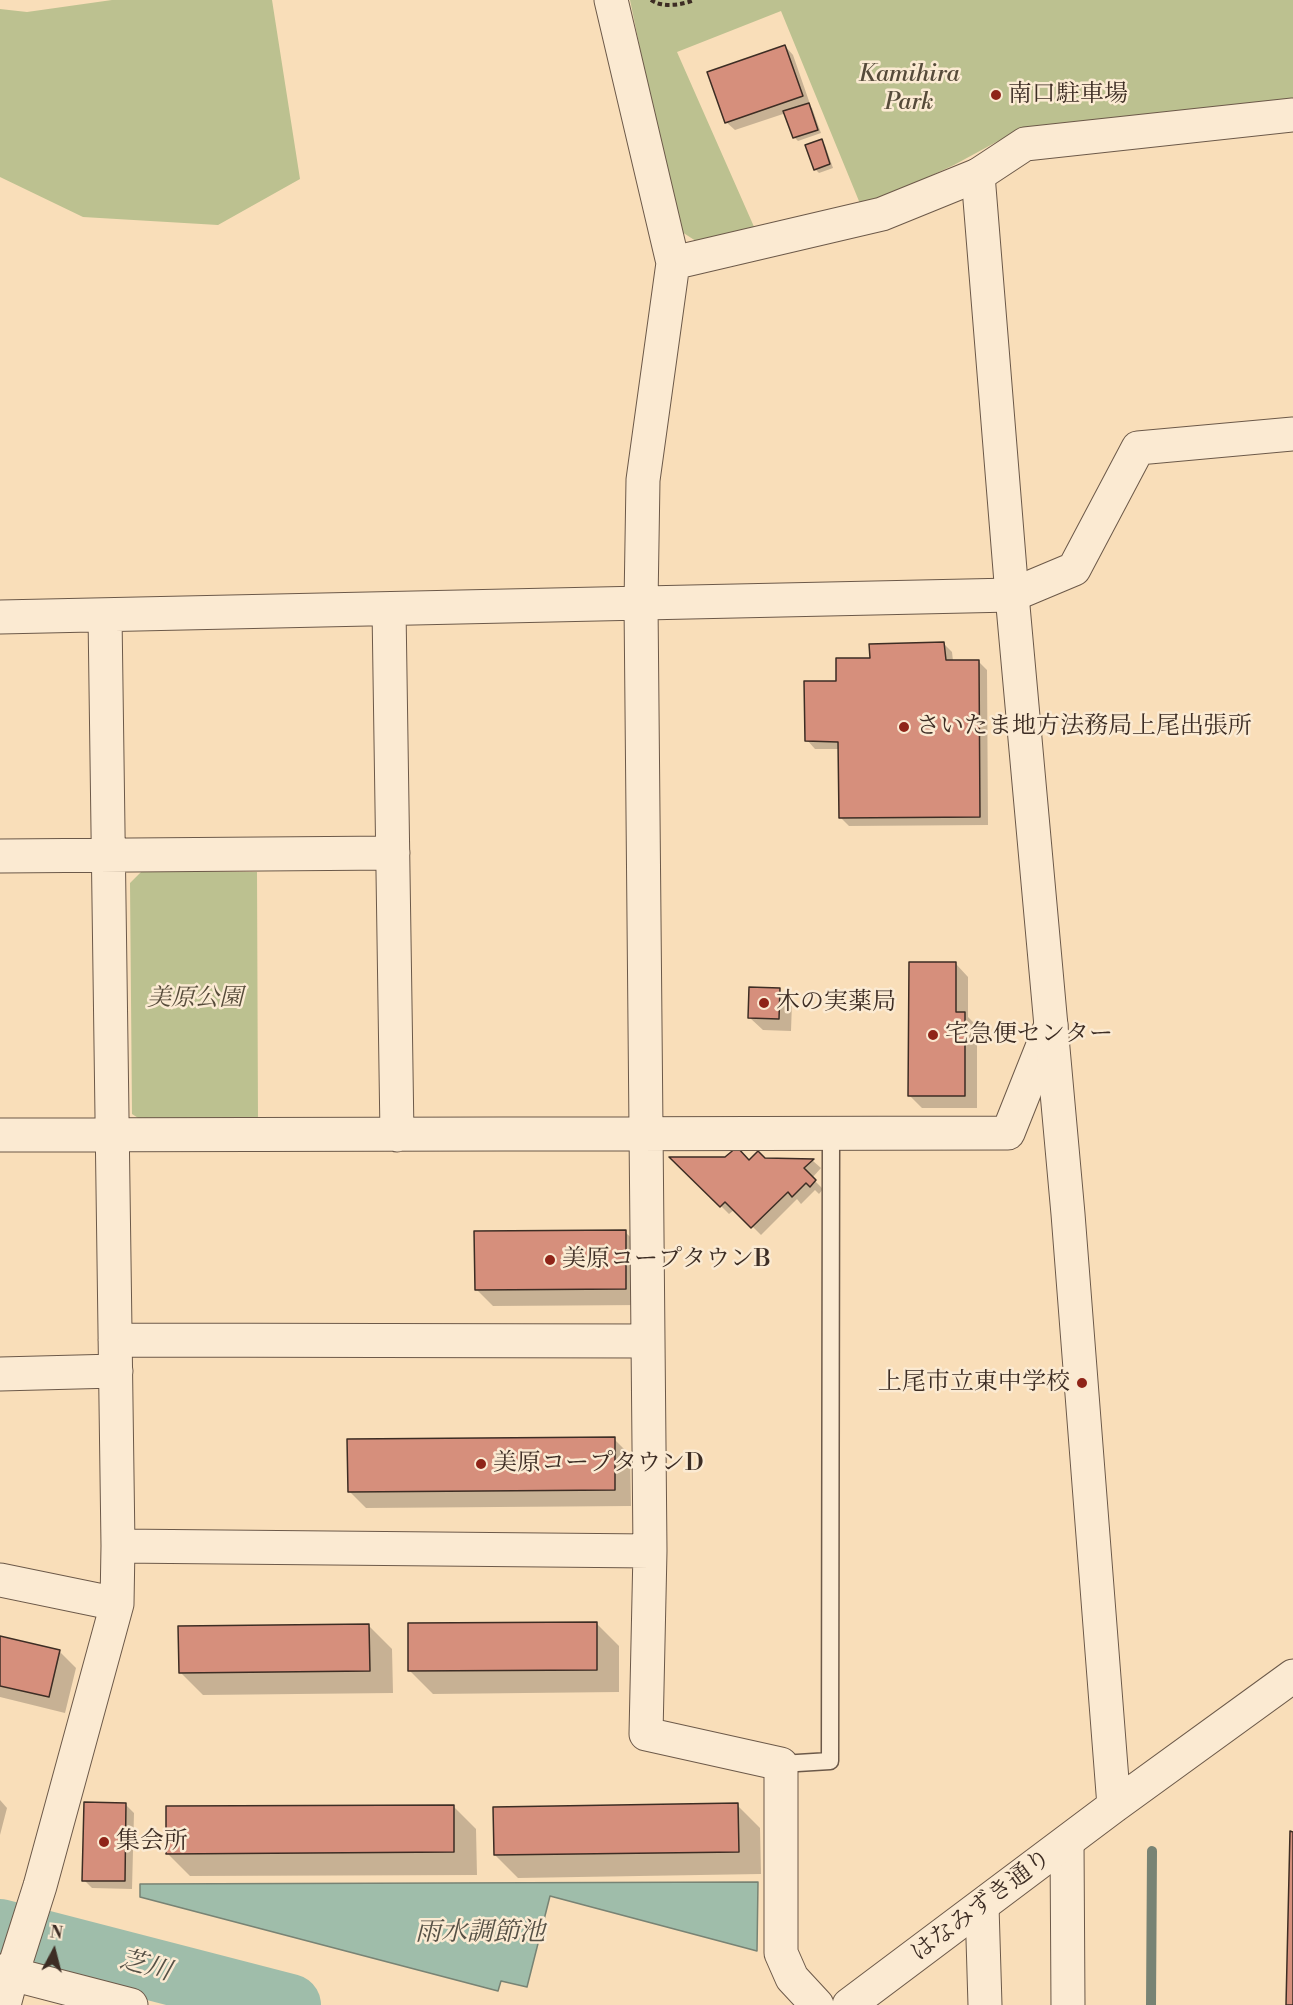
<!DOCTYPE html>
<html>
<head>
<meta charset="utf-8">
<style>
  body { margin:0 }
  #map { position:relative; width:1293px; height:2005px; overflow:hidden; background:#f9deb9; font-family:"Libre Bodoni",serif }
  canvas { display:block }
  .north { position:absolute; left:24px; top:1921px; width:60px; height:60px; -webkit-text-stroke:4px #fbead2; paint-order:stroke; rotate:7deg; font-size:16px; font-weight:700; line-height:24px; text-align:center; color:#3d2d24 }
  .north::after { content:''; display:block; margin:auto; width:21px; height:27px; background:#3d2d24; clip-path:polygon(50% 0,100% 100%,50% 72%,0 100%) }
</style>
</head>
<body>
<div id="map">
<canvas width="1293" height="2005"></canvas>
<div class="north">N</div>
</div>
<script>
const context = document.querySelector('canvas').getContext('2d');
context.lineJoin = 'round';
function paint(path, color) { context.fillStyle = color; context.fill(path, 'evenodd'); }
function trace(path, color, width, dash) { context.strokeStyle = color; context.lineWidth = width; context.lineCap = dash ? 'butt' : 'round'; context.setLineDash(dash || []); context.stroke(path); }
function write(font, color, halo, rows, align = 'center') {
  context.font = font + ' "Libre Bodoni","Noto Serif JP",serif'; context.lineWidth = 5; context.setLineDash([]); context.textBaseline = 'middle'; context.strokeStyle = halo; context.fillStyle = color; for (const [text, x, y, turn = 0] of rows) {
    context.save(); context.translate(x, y); context.rotate((+turn || 0) * Math.PI / 180); context.textAlign = isNaN(turn) ? turn : align; if (halo) context.strokeText(text, 0, 0); context.fillText(text, 0, 0); context.restore();
  }
}
const green = new Path2D(`
  M112 0H272L300 179 218 225 83 217 0 177V9L27 12Z
  M630 0H1293V102L1022 128 954 165 874 202 861 206 781 11 677 52 755 229 699 243 682 232 656 127Z
  M142 871 257 872 258 1123H146L132 1114 130 883Z`);
const water = new Path2D(`
  M758 1882 757 1951 550 1896 527 1987 501 1981 498 1991 140 1897V1884Z`);
const shadow = new Path2D(`
  M785 46 793 55 810 104 808 105 812 108 821 133 798 141 794 137 786 113 735 130 726 122Z
  M821 141 825 145 833 168 819 173 815 169Z
  M944 644 952 652 953 661H978L987 670 988 825 849 826 841 818 840 749H815L807 740 837 683 871 660Z
  M956 964 968 977V1017L977 1026V1108H922L909 1095Z
  M779 990 792 1002 791 1031 763 1030 750 1018Z
  M673 1158 749 1162 765 1160 813 1161 821 1168 812 1178 823 1189 819 1194 815 1190 801 1204 797 1199 761 1235 735 1209 729 1214Z
  M625 1232 642 1248V1305L493 1306 476 1289Z
  M614 1439 630 1455 631 1506 366 1508 349 1491Z
  M596 1623 619 1646V1692L433 1694 410 1671Z
  M369 1626 392 1649 393 1693 203 1695 180 1672Z
  M0 1637 60 1652 76 1668 65 1713 0 1697Z
  M0 1800 7 1808 0 1835Z
  M125 1804 134 1813 132 1889 92 1888 84 1880Z
  M737 1805 760 1828 761 1874 518 1878 495 1855Z
  M453 1806 476 1829 477 1875 190 1876 167 1853Z`);
const stream = new Path2D(`
  M1151 2005 1152 1851`);
const river = new Path2D(`
  M0 1930 290 2005`);
const building = new Path2D(`
  M785 45 803 96 725 123 707 72Z
  M809 103 818 130 793 138 783 111Z
  M822 139 830 164 814 170 805 145Z
  M944 642 946 660H979L980 817 839 818 838 742 805 741 804 681H836V658H870L869 644Z
  M909 962H956V1012H965V1096H908Z
  M749 987 780 988 779 1019 748 1018Z
  M737 1147 749 1160 758 1151 765 1158 814 1159 804 1168 816 1180 810 1187 806 1183 792 1197 788 1192 751 1228 725 1202 720 1207 669 1157H725Z
  M626 1230V1289L475 1290 474 1231Z
  M615 1437V1490L348 1492 347 1439Z
  M597 1622V1670L408 1671V1623Z
  M369 1624 370 1671 179 1673 178 1626Z
  M0 1636 60 1650 49 1697 0 1686Z
  M84 1802 126 1803 125 1881H82Z
  M738 1803 739 1852 494 1855 493 1807Z
  M454 1805V1852L166 1854V1806Z
  M1290 1831 1293 1832V2005H1286Z`);
const path = new Path2D(`
  M651 0C662 8 682 5 694 0`);
const service = new Path2D(`
  M781 1764 830 1761 831 1134`);
const minor = new Path2D(`
  M611 0 673 263 643 480 641 603 650 1551 646 1734 781 1764V1953L792 1978 817 2005
  M673 263 882 214 978 175 1025 144 1293 115
  M389 609 397 1135
  M0 617 1012 595 1074 569 1138 448 1293 434
  M0 856 393 853
  M0 1135 1008 1133 1051 1025
  M115 1340 648 1341
  M0 1374 116 1371
  M118 1546 650 1551
  M0 1580 117 1604
  M1067 1842 1068 2005
  M982 1906 985 2005
  M0 1971 131 2005
  M4 2005 13 1971 40 1886 117 1604 118 1546 105 615`);
const tertiary = new Path2D(`
  M978 175 1012 595 1068 1214 1114 1806
  M849 2005 1114 1806 1293 1676`);
const markers = [
  [996,95,6,"#8f2418"],
  [904,727,6,"#8f2418"],
  [764,1003,6,"#8f2418"],
  [933,1035,6,"#8f2418"],
  [550,1260,6,"#8f2418"],
  [1082,1383,6,"#8f2418"],
  [481,1464,6,"#8f2418"],
  [104,1842,6,"#8f2418"]
];
const parkNames = [
  ["Kamihira",909,75],
  ["Park",909,103],
  ["美原公園",195,999]
];
const poiNames = [
  ["南口駐車場",1008,95],
  ["さいたま地方法務局上尾出張所",916,727],
  ["木の実薬局",776,1003],
  ["宅急便センター",945,1035],
  ["美原コープタウンB",562,1260],
  ["上尾市立東中学校",1070,1383,"right"],
  ["美原コープタウンD",493,1464],
  ["集会所",116,1842]
];
const streetNames = [
  ["はなみずき通り",982,1906,-37]
];
const waterNames = [
  ["雨水調節池",480,1934],
  ["芝川",145,1967,15]
];
paint(green, '#bcc190');
paint(water, '#9fbdaa');
trace(water, '#788374', 1.5);
paint(shadow, '#0003');
trace(stream, '#788374', 10);
trace(river, '#9fbdaa', 62);
paint(building, '#d68f7c');
trace(building, '#3d2d24', 1.5);
trace(service, '#6c5949', 19);
trace(minor, '#6c5949', 35);
trace(tertiary, '#6c5949', 35);
trace(path, '#3d2d24', 4, [4.5, 3]);
trace(service, '#fbead2', 16);
trace(minor, '#fbead2', 33);
trace(tertiary, '#fbead2', 33);
for (const [x, y, r, color] of markers) { const dot = new Path2D(); dot.arc(x, y, r, 0, 2 * Math.PI); context.fillStyle = color; context.fill(dot); trace(dot, '#fbead2', 2); }
write('italic 24px', '#564b3a', '#fbead2', parkNames);
write('24px', '#3d2d24', '#fbead2', poiNames, 'left');
write('24px', '#3d2d24', '#fbead2', streetNames);
write('italic 26px', '#565146', '#fbead2', waterNames);
</script>
</body>
</html>
